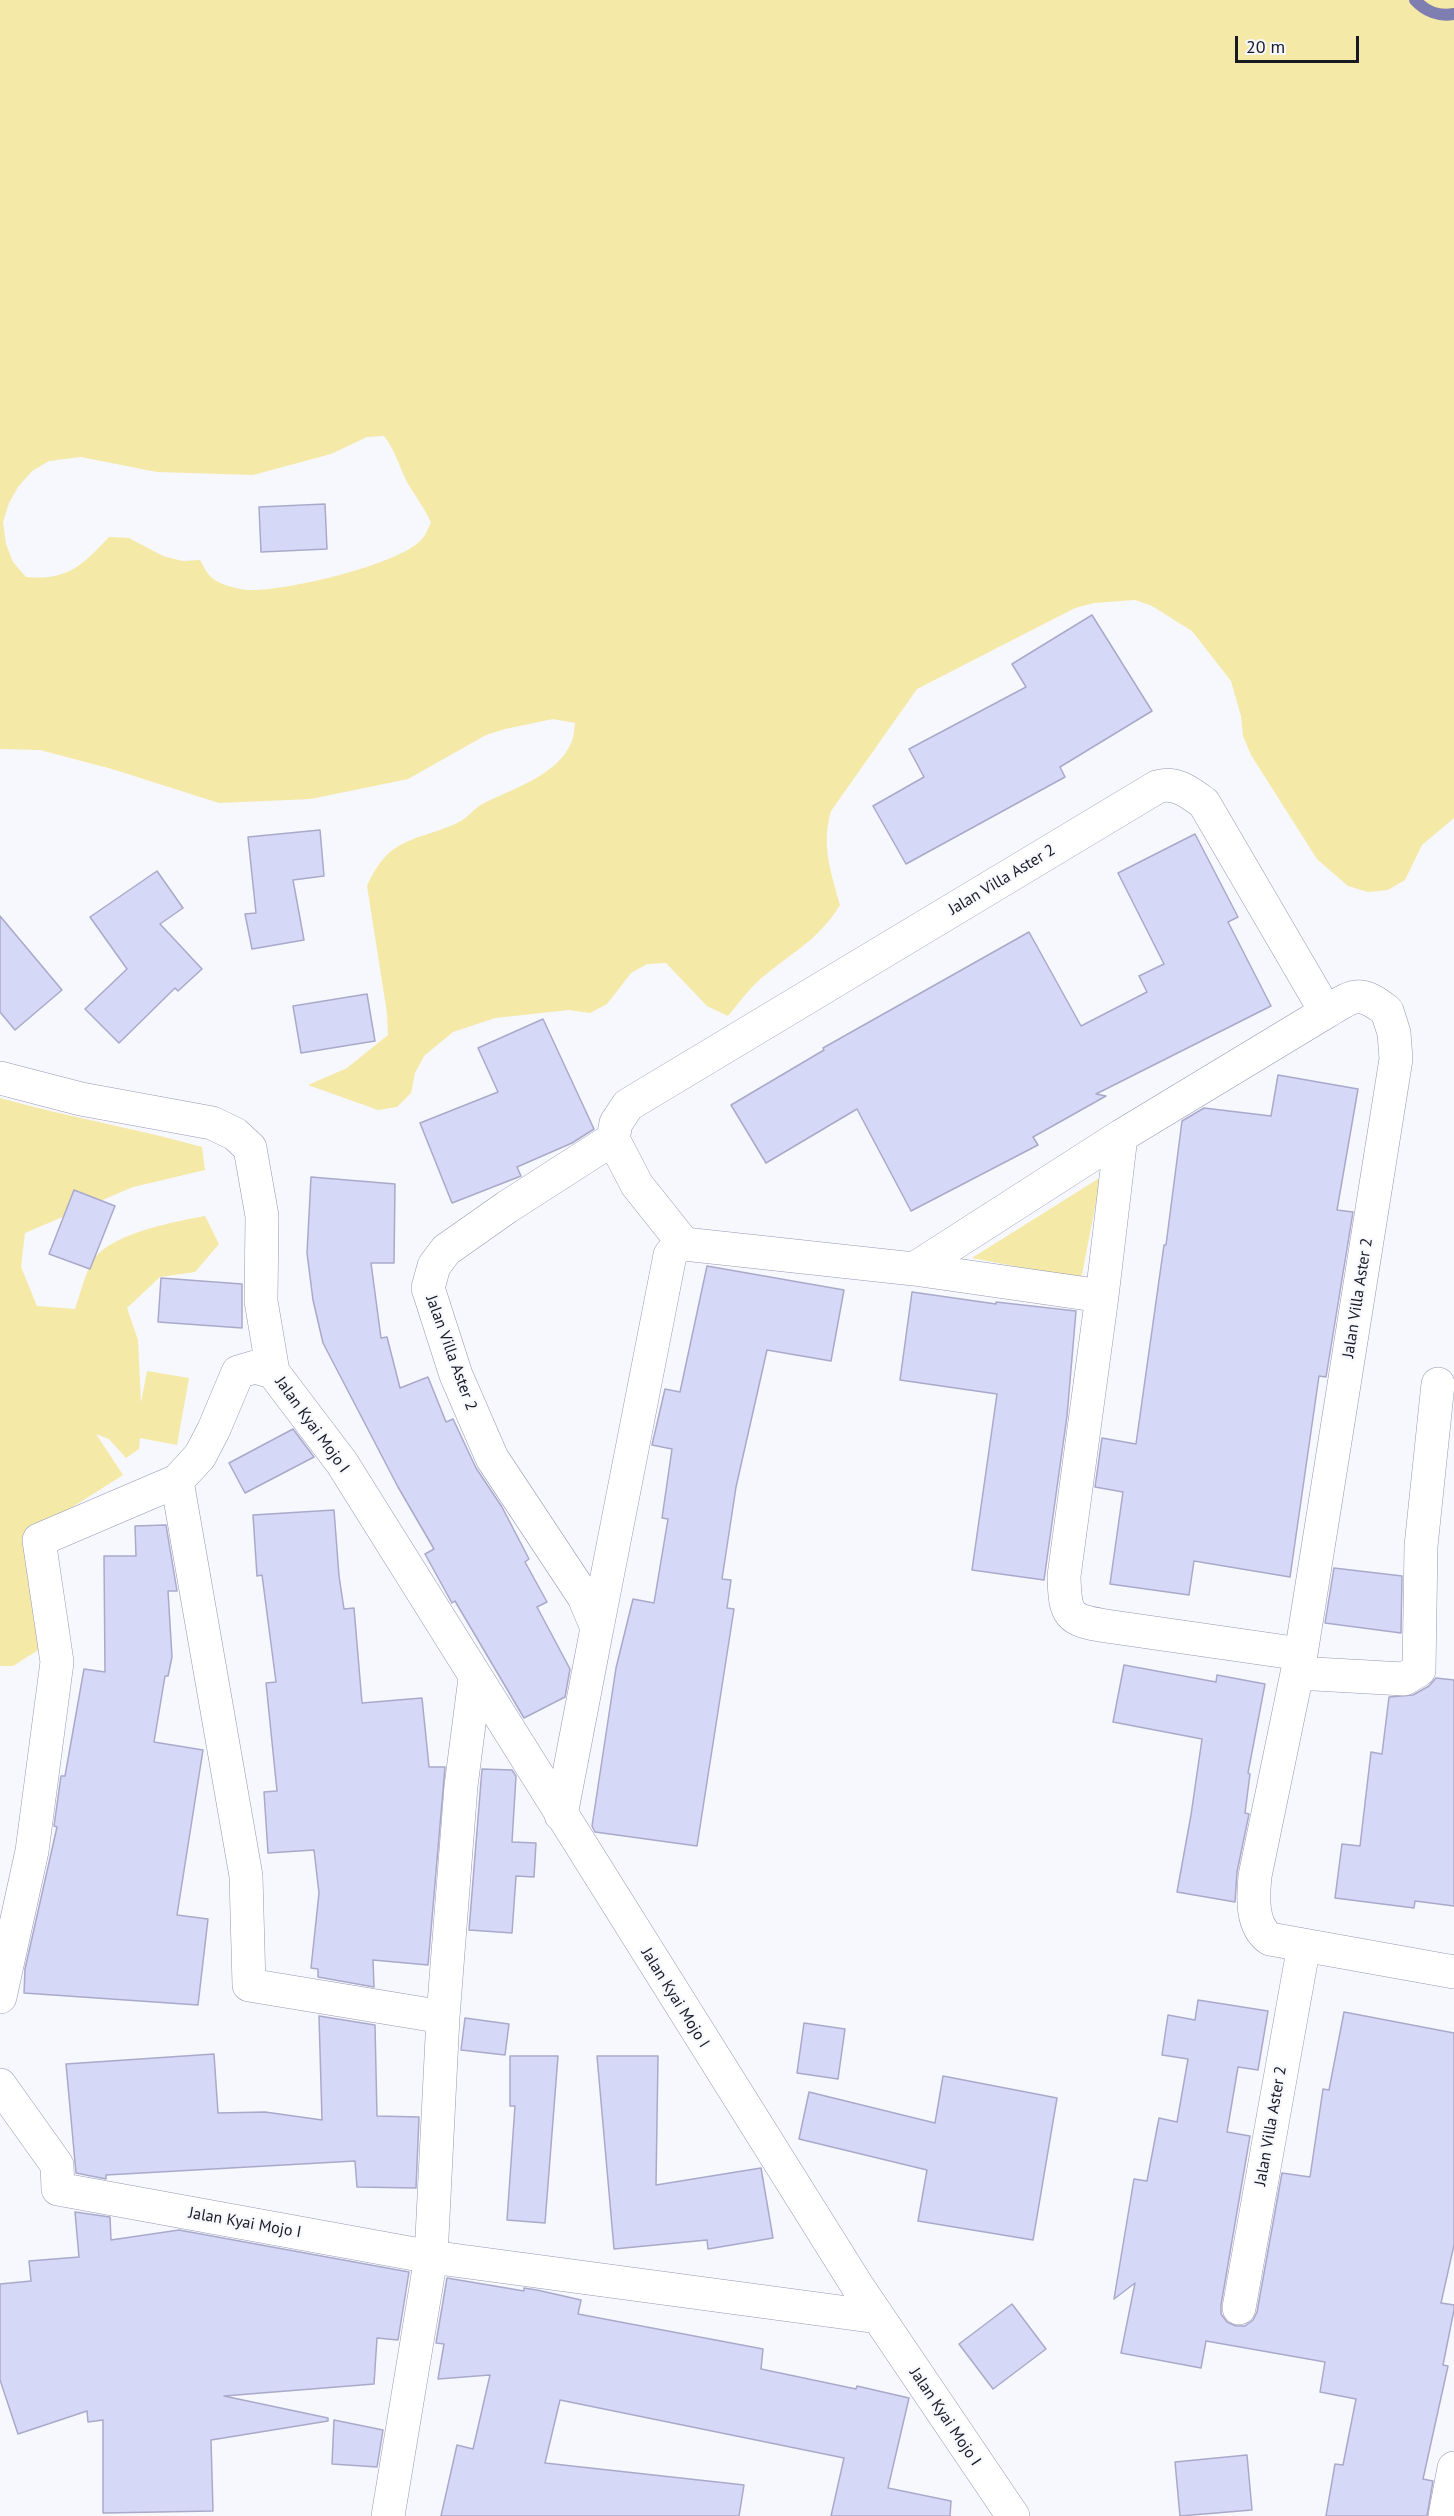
<!DOCTYPE html>
<html>
<head>
<meta charset="utf-8">
<style>
  body { margin:0 }
  #map { position:relative; width:1454px; height:2516px; overflow:hidden; background:#f7f7fe; font-family:"PT Sans",sans-serif }
  canvas { display:block }
  .scale { position:absolute; left:1235px; top:36px; width:124px; height:27px; box-sizing:border-box; border:3px solid #191924; border-top:0; padding-left:8px; font-size:18px; line-height:21px; white-space:nowrap; color:#191924; -webkit-text-stroke:4px #f7f7fe; paint-order:stroke }
</style>
</head>
<body>
<div id="map">
<canvas width="1454" height="2516"></canvas>
<div class="scale">20 m</div>
</div>
<script>
const context = document.querySelector('canvas').getContext('2d');
context.lineJoin = 'round';
function paint(path, color) { context.fillStyle = color; context.fill(path, 'evenodd'); }
function trace(path, color, width, dash) { context.strokeStyle = color; context.lineWidth = width; context.lineCap = dash ? 'butt' : 'round'; context.setLineDash(dash || []); context.stroke(path); }
function write(font, color, halo, rows, align = 'center') {
  context.font = font + ' "PT Sans",sans-serif'; context.lineWidth = 4.5; context.setLineDash([]); context.textBaseline = 'middle'; context.strokeStyle = halo; context.fillStyle = color; for (const [text, x, y, turn = 0] of rows) {
    context.save(); context.translate(x, y); context.rotate((+turn || 0) * Math.PI / 180); context.textAlign = isNaN(turn) ? turn : align; if (halo) context.strokeText(text, 0, 0); context.fillText(text, 0, 0); context.restore();
  }
}
const green = new Path2D(`
  M0 0H1454V818L1422 845 1405 880 1388 890 1368 892 1348 886 1317 859 1251 755 1243 736 1241 716 1231 681 1192 631 1152 606 1135 600 1094 603 1075 608 917 689 831 811C821 846 831 872 840 905 815 945 787 954 755 984 745 994 737 1005 728 1016L707 1006 666 963 647 964 631 973 607 1004 590 1013 569 1010 495 1018 453 1032 424 1056 415 1073 411 1093 397 1107 378 1110 308 1085 347 1068 388 1035 387 1013 367 886C391 833 417 843 461 821 468 817 473 810 479 806 509 789 558 777 572 741 574 736 574 729 575 723L553 719 505 729 486 735 408 779 311 799 219 803 112 769 40 750 0 749ZM384 436C395 450 399 466 407 482 415 496 425 508 431 523 428 528 426 535 422 539 400 565 282 592 248 590 237 589 217 584 210 576 206 572 203 565 200 560L182 561 163 556 129 538 109 537C83 565 67 581 26 577L13 562 6 544 3 522 9 503 18 487 32 471 49 461 81 457 157 472 253 475 331 454 367 437Z
  M0 1098C67 1117 135 1128 202 1147L205 1170 133 1187 25 1233 21 1267 37 1306 75 1309C80 1295 87 1266 96 1256 118 1232 174 1222 205 1216L219 1244 195 1272 160 1277 127 1308 138 1340 141 1403 147 1371 189 1378 177 1445 140 1438 139 1449 126 1458 109 1439 96 1434 123 1475 22 1539 25 1545 43 1647 13 1666H0Z
  M1101 1177 1081 1279 972 1258Z`);
const stream = new Path2D(`
  M1415 0C1425 11 1439 17 1454 14`);
const building = new Path2D(`
  M325 504 327 549 261 552 259 507Z
  M1092 615 1152 711 1060 767 1065 777 906 864 873 806 924 777 909 749 1026 687 1012 664Z
  M320 830 324 876 293 880 304 940 252 949 245 914 256 913 248 837Z
  M1195 834 1238 917 1228 922 1271 1006 1096 1094 1106 1096 1033 1137 1038 1145 911 1211 857 1109 766 1163 731 1105 824 1050 823 1048 1029 932 1081 1026 1147 992 1139 976 1164 964 1118 873Z
  M157 871 183 908 160 924 202 969 178 991 175 988 119 1043 85 1009 127 969 90 917Z
  M0 916 62 990 15 1030 0 1012Z
  M367 994 375 1041 301 1053 293 1006Z
  M543 1019 594 1129 572 1143 517 1167 521 1176 452 1203 420 1123 498 1092 478 1048Z
  M1278 1075 1358 1089 1337 1210 1353 1212 1326 1377 1319 1376 1290 1577 1194 1561 1189 1595 1110 1584 1123 1492 1095 1487 1102 1438 1136 1444 1164 1245H1166L1182 1121 1204 1108 1271 1116Z
  M311 1177 395 1184 394 1263H371L381 1338 387 1337 400 1388 428 1377 446 1422 453 1419 476 1468 502 1507 529 1559 525 1562 547 1602 537 1607 570 1669 565 1697 524 1718 455 1601 452 1603 425 1554 434 1549 398 1487 323 1343 313 1300 307 1253Z
  M74 1190 115 1206 90 1269 49 1254Z
  M707 1266 844 1290 831 1361 767 1350 736 1487 722 1579 731 1580 727 1608 734 1609 697 1846 595 1832 592 1826 616 1668 633 1599 654 1603 668 1519 662 1518 672 1449 652 1445 665 1389 680 1392Z
  M161 1278 242 1284V1328L158 1322Z
  M912 1292 996 1304V1302L1076 1311 1067 1416 1044 1580 972 1570 997 1394 900 1380Z
  M293 1429 314 1457 245 1493 229 1463Z
  M334 1510 339 1576 344 1609 354 1608 362 1703 422 1698 429 1767H445L428 1965 373 1960 374 1987 318 1977V1969L311 1968 319 1893 314 1850 268 1853 264 1792 277 1791 266 1683 276 1682 262 1575 257 1576 253 1515Z
  M166 1525 177 1591H168L172 1657 168 1676H165L154 1742 203 1750 177 1915 208 1919 198 2005 24 1993 25 1969 57 1827 54 1826 61 1776H65L84 1669 105 1672 104 1556H136L135 1526Z
  M1334 1568 1402 1576 1401 1633 1325 1623Z
  M1124 1665 1216 1682 1217 1675 1265 1684 1248 1773 1250 1774 1245 1813 1249 1814 1237 1872 1235 1902 1177 1892 1191 1815 1202 1739 1113 1722Z
  M1436 1678 1454 1680V1906L1415 1901 1414 1908 1335 1898 1342 1844 1360 1846 1371 1752 1382 1754 1389 1697 1413 1695 1429 1686Z
  M482 1769 512 1770 516 1776 512 1842 536 1843 534 1877 516 1876 512 1933 469 1930Z
  M1198 2000 1268 2011 1258 2070 1238 2067 1227 2132 1250 2136 1221 2305V2314L1227 2322 1236 2326H1245L1253 2320 1257 2312 1282 2173 1310 2177 1323 2089 1329 2090 1344 2012 1454 2033V2245L1441 2303 1454 2305V2310L1443 2365 1448 2366 1423 2479 1433 2481 1427 2516H1326L1335 2464 1343 2465 1356 2399 1320 2392 1325 2362 1206 2341 1201 2368 1121 2353 1135 2283 1114 2299 1134 2179 1147 2181 1159 2118 1177 2122 1188 2059 1162 2055 1168 2015 1195 2020Z
  M319 2016 375 2025 377 2116 419 2117 416 2188 357 2187 355 2161 106 2175V2179L76 2173 66 2064 214 2054 218 2113 265 2112 322 2120Z
  M465 2018 509 2024 505 2055 461 2050Z
  M804 2023 845 2029 838 2079 797 2073Z
  M510 2056H558L545 2223 507 2220 515 2106H510Z
  M597 2056H658L656 2185 761 2168 773 2238 708 2249 707 2240 614 2249Z
  M943 2076 1057 2098 1033 2240 918 2221 927 2170 799 2139 809 2092 935 2123Z
  M75 2212 110 2217 111 2240 179 2230 409 2272 398 2340 377 2338 374 2384 224 2396 328 2418V2421L211 2440 213 2511 103 2513V2420L88 2422 87 2411 18 2434 0 2380V2284L31 2281 29 2261 79 2257Z
  M447 2278 524 2291V2288L537 2290 581 2300 578 2314 763 2349 761 2369 856 2389 857 2386 909 2398 888 2488 951 2501 950 2516H831L844 2458 560 2400 545 2463 744 2485 739 2516H441L457 2445 473 2449 490 2375 438 2379 444 2344 436 2343Z
  M1012 2304 1046 2349 993 2389 959 2344Z
  M334 2420 383 2430 377 2467 332 2464Z
  M1247 2455 1252 2510 1180 2516 1175 2462Z`);
const street = new Path2D(`
  M0 1078 81 1099 212 1123 235 1134 250 1148 262 1216 261 1301 273 1372 342 1463 858 2287 1013 2516
  M914 1269 684 1244 637 1185 613 1139 616 1123 628 1105 1157 787C1175 781 1189 792 1204 803L1326 1012
  M1102 1296 1121 1136
  M177 1481 246 1876 249 1985 443 2017
  M597 1628 670 1255 676 1248 684 1244
  M1301 1654 1106 1626C1068 1620 1065 1616 1064 1576L1102 1296 914 1269 1121 1136 1326 1012C1354 995 1359 989 1387 1011L1394 1033 1396 1059 1301 1654 1255 1876C1253 1897 1251 1926 1270 1939L1454 1972
  M1297 1673 1404 1679 1419 1670 1421 1546 1438 1384
  M561 1815 597 1628 584 1597 492 1458 456 1375 428 1288 434 1266 446 1250 507 1207 613 1139
  M0 1997 32 1851 57 1662 39 1540 177 1481 200 1456 214 1429 238 1372 255 1367 273 1372
  M0 2085 57 2165 58 2189 431 2257 878 2317
  M1239 2308 1304 1945
  M388 2516 431 2257 443 2017 461 1786 475 1678
  M1445 2516 1454 2468`);
const streetNames = [
  ["Jalan Villa Aster 2",1002,880,-31],
  ["Jalan Villa Aster 2",1358,1298,-81],
  ["Jalan Villa Aster 2",451,1353,70],
  ["Jalan Kyai Mojo I",312,1425,54],
  ["Jalan Kyai Mojo I",675,1998,58],
  ["Jalan Villa Aster 2",1271,2126,-80],
  ["Jalan Kyai Mojo I",245,2223,10],
  ["Jalan Kyai Mojo I",945,2417,56]
];
paint(green, '#f4e9a6');
trace(stream, '#7e7eb1', 12);
paint(building, '#d6d8f7');
trace(building, '#a9aac9', 1.5);
trace(street, '#9697b5', 34);
trace(street, '#fff', 33);
write('16px', '#191924', '#f7f7fe', streetNames);
</script>
</body>
</html>
